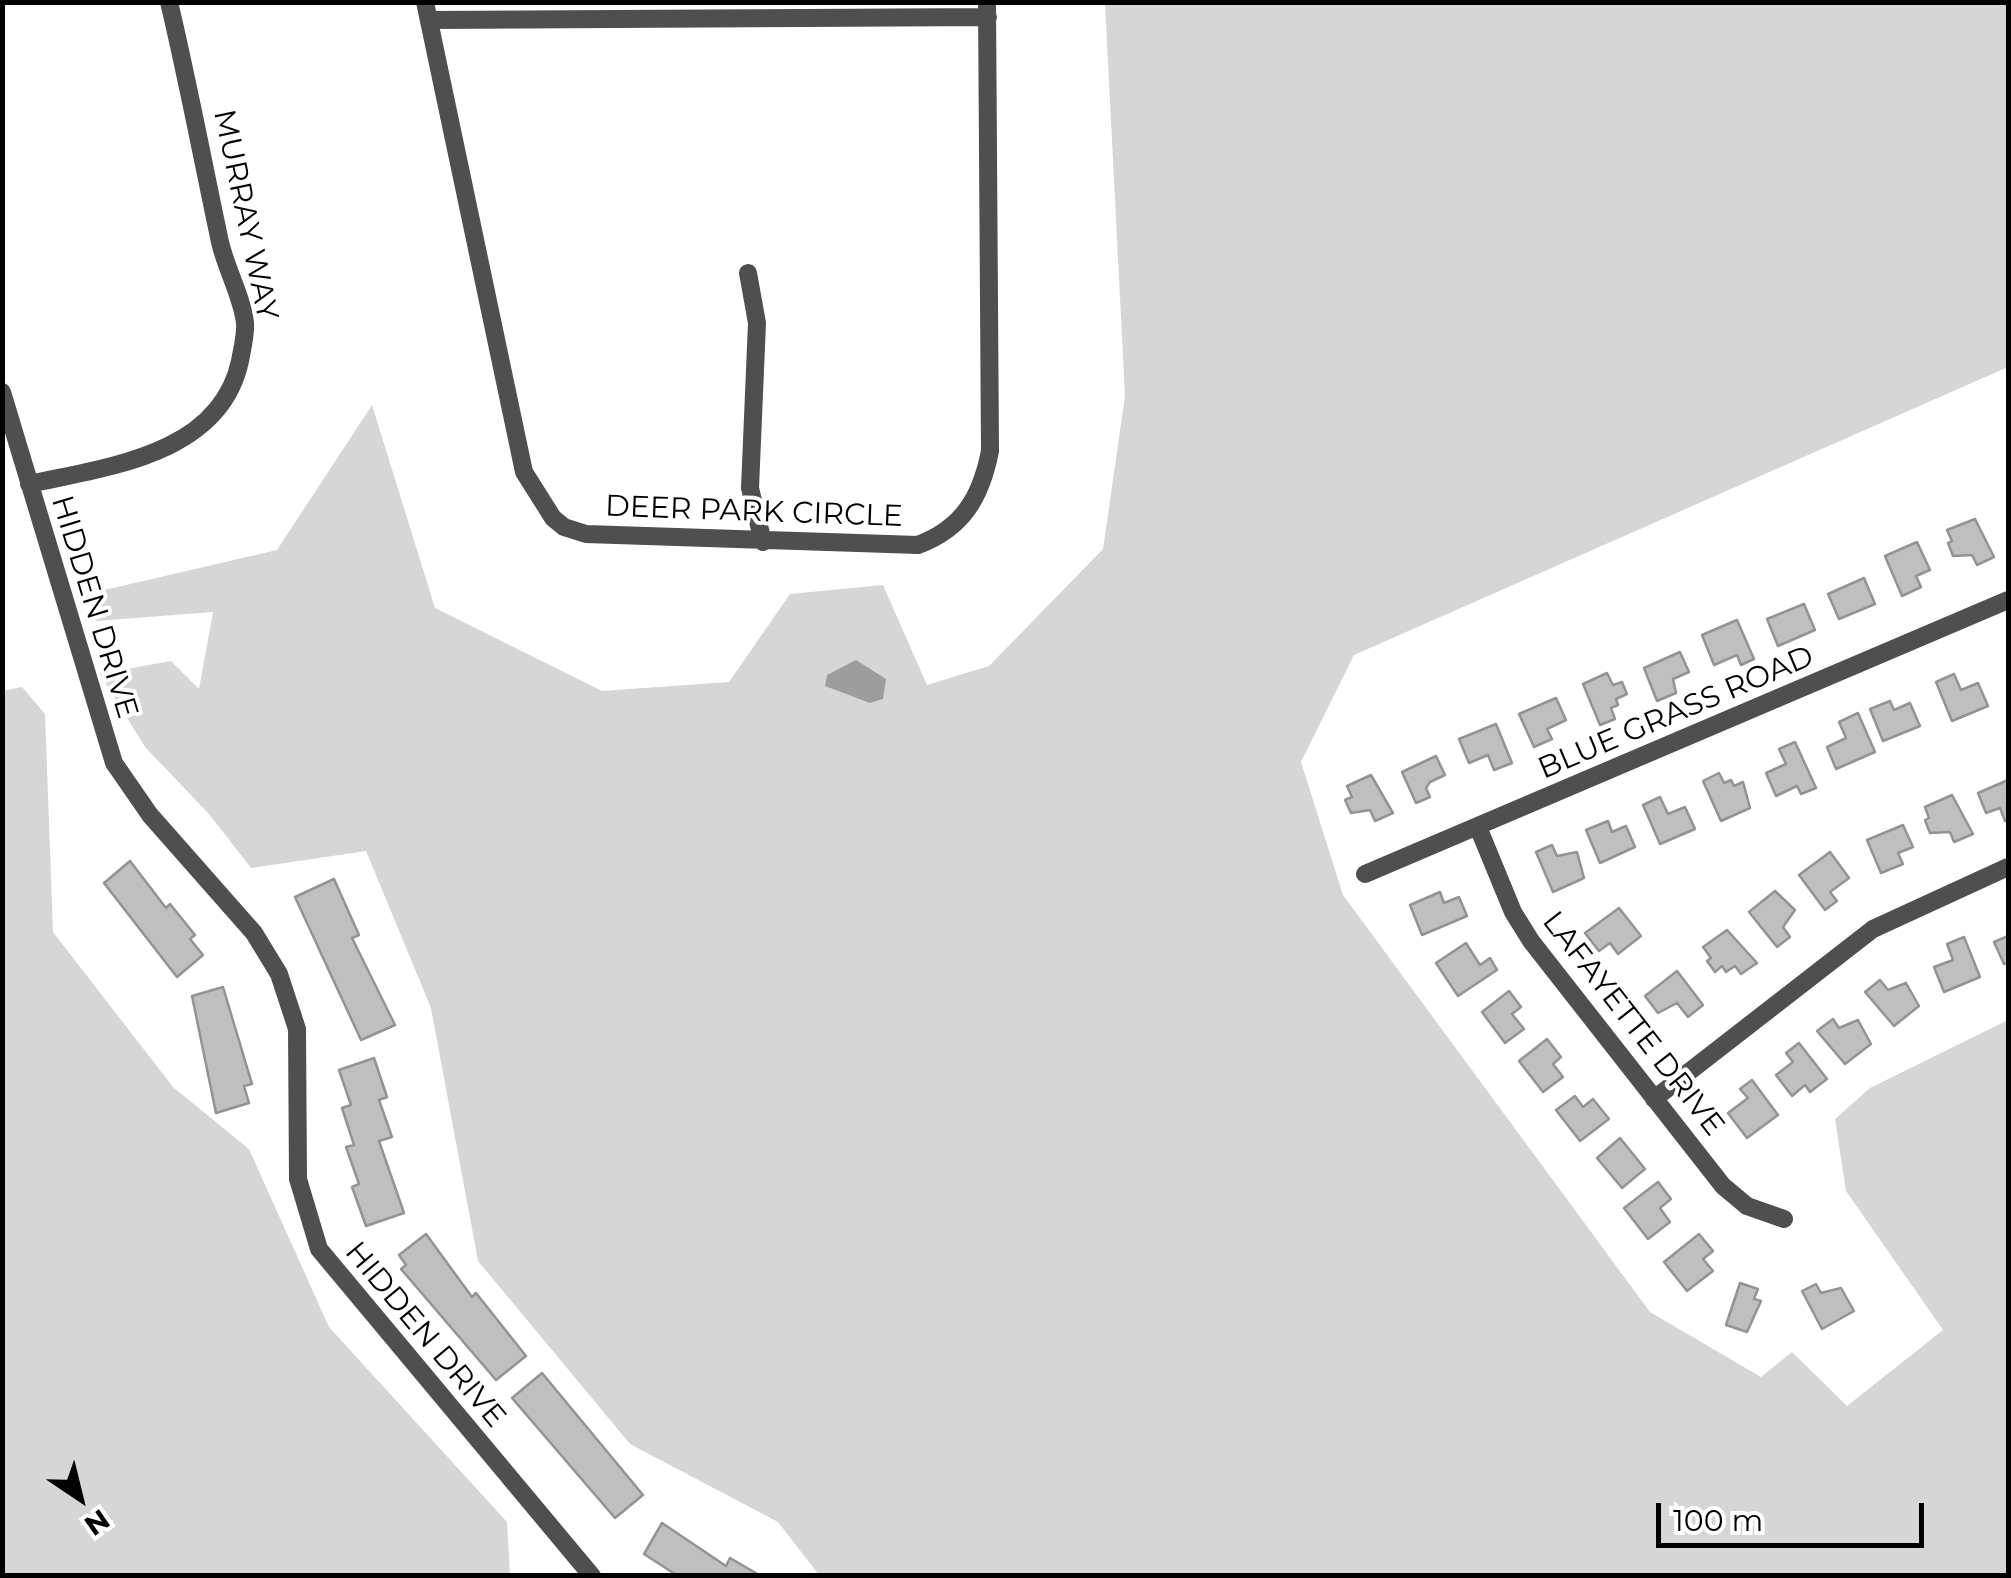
<!DOCTYPE html>
<html>
<head>
<meta charset="utf-8">
<style>
  body { margin:0 }
  #map { position:relative; width:2011px; height:1578px; overflow:hidden; background:#fff; font-family:Montserrat,sans-serif }
  canvas { display:block }
  .frame { position:absolute; inset:0; border:5px solid #000; pointer-events:none }
  .north { position:absolute; left:30px; top:1448px; width:100px; height:100px; -webkit-text-stroke:8px #fff; paint-order:stroke; rotate:145deg; font-size:28px; font-weight:700; line-height:40px; text-align:center; color:#000 }
  .north::after { content:''; display:block; margin:auto; width:35px; height:45px; background:#000; clip-path:polygon(50% 0,100% 100%,50% 72%,0 100%) }
  .scale { position:absolute; left:1656px; top:1503px; width:268px; height:45px; box-sizing:border-box; border:5px solid #000; border-top:0; padding-left:12px; font-size:30px; line-height:35px; white-space:nowrap; color:#000; -webkit-text-stroke:8px #fff; paint-order:stroke }
</style>
</head>
<body>
<div id="map">
<canvas width="2011" height="1578"></canvas>
<div class="frame"></div>
<div class="north">N</div>
<div class="scale">100 m</div>
</div>
<script>
const context = document.querySelector('canvas').getContext('2d');
context.lineJoin = 'round';
function paint(path, color) { context.fillStyle = color; context.fill(path, 'evenodd'); }
function trace(path, color, width, dash) { context.strokeStyle = color; context.lineWidth = width; context.lineCap = dash ? 'butt' : 'round'; context.setLineDash(dash || []); context.stroke(path); }
function write(font, color, halo, rows, align = 'center') {
  context.font = font + ' Montserrat,sans-serif'; context.lineWidth = 8; context.setLineDash([]); context.textBaseline = 'middle'; context.strokeStyle = halo; context.fillStyle = color; for (const [text, x, y, turn = 0] of rows) {
    context.save(); context.translate(x, y); context.rotate((+turn || 0) * Math.PI / 180); context.textAlign = isNaN(turn) ? turn : align; if (halo) context.strokeText(text, 0, 0); context.fillText(text, 0, 0); context.restore();
  }
}
const green = new Path2D(`
  M1105 3H2008V367L1354 655 1301 762 1343 895 1650 1312 1761 1377 1792 1352 1847 1406 1943 1330 1846 1191 1835 1119 1870 1088 2008 1020V1575H819L778 1522 630 1444 478 1261 431 1008 366 851 251 868 209 814 145 747 100 674 171 661 199 689 213 612 96 621 83 595 277 550 372 405 435 608 602 691 729 682 790 594 883 585 927 685 989 666 1103 549 1125 396Z
  M22 687 45 714 53 932 173 1087 249 1149 329 1327 507 1522 510 1575H3L2 691Z`);
const water = new Path2D(`
  M856 660 886 679 883 699 870 703 825 686 827 675Z`);
const building = new Path2D(`
  M1975 519 1994 557 1977 565 1972 555 1953 556 1948 543 1952 541 1947 530Z
  M1917 542 1930 570 1916 576 1921 587 1902 596 1885 556Z
  M1864 578 1875 604 1839 619 1828 594Z
  M1804 604 1815 630 1778 646 1767 619Z
  M1737 620 1754 659 1741 665 1737 655 1714 665 1702 635Z
  M1680 652 1689 672 1673 679 1676 693 1657 701 1644 668Z
  M1607 673 1613 685 1622 682 1627 694 1616 699 1618 705 1611 708 1615 719 1600 725 1583 684Z
  M1954 674 1961 690 1978 683 1988 706 1952 721 1936 682Z
  M1556 698 1566 720 1547 729 1552 739 1534 747 1519 714Z
  M1890 701 1894 710 1910 703 1920 726 1883 741 1870 709Z
  M1858 713 1875 752 1836 769 1827 747 1846 738 1839 722Z
  M1496 724 1512 763 1494 770 1488 755 1469 763 1459 739Z
  M1795 742 1816 788 1801 794 1797 786 1776 796 1766 773 1786 764 1779 749Z
  M1436 756 1445 775 1430 782 1426 788 1430 797 1416 803 1402 772Z
  M1719 773 1724 783 1731 780 1734 786 1743 782 1750 808 1721 821 1703 781Z
  M1371 775 1393 813 1375 821 1370 810 1351 813 1345 800 1352 797 1347 786Z
  M2008 780V819L2005 821 2000 808 1986 813 1978 793Z
  M1952 795 1973 834 1954 842 1950 832 1930 833 1925 820 1929 818 1925 807Z
  M1660 797 1668 814 1685 807 1695 829 1660 844 1643 805Z
  M1608 821 1612 832 1626 826 1635 847 1600 863 1586 830Z
  M1903 825 1913 847 1898 853 1903 864 1881 873 1867 840Z
  M1552 845 1557 856 1577 852 1584 878 1553 892 1536 852Z
  M1830 852 1849 878 1830 892 1837 901 1825 910 1799 875Z
  M130 861 166 908 170 904 195 935 190 939 203 955 177 977 104 883Z
  M334 879 359 935 352 938 395 1025 361 1040 295 897Z
  M1775 891 1795 910 1783 927 1790 937 1777 947 1749 912Z
  M1440 892 1444 903 1459 897 1467 916 1422 935 1410 905Z
  M1619 908 1641 936 1618 954 1610 943 1599 951 1585 933Z
  M1727 930 1757 963 1741 974 1735 966 1726 972 1722 966 1715 972 1707 961 1711 958 1703 947Z
  M2008 936V963L2004 964 1994 942Z
  M1964 937 1980 977 1944 992 1934 967 1953 960 1947 944Z
  M1466 943 1480 965 1490 958 1497 970 1458 996 1436 963Z
  M1677 971 1703 1005 1688 1017 1677 1003 1658 1013 1645 996Z
  M1880 980 1888 990 1906 983 1919 1006 1894 1026 1865 992Z
  M223 987 252 1084 244 1086 249 1103 216 1113 192 996Z
  M1509 991 1521 1007 1512 1014 1524 1029 1505 1043 1482 1012Z
  M1833 1019 1839 1028 1858 1020 1871 1044 1845 1064 1817 1031Z
  M1547 1039 1561 1057 1553 1064 1563 1077 1543 1092 1519 1061Z
  M1799 1043 1827 1079 1810 1092 1805 1085 1792 1096 1776 1075 1793 1062 1786 1053Z
  M374 1058 387 1097 379 1100 392 1137 379 1141 404 1213 366 1226 352 1187 359 1184 346 1147 354 1145 342 1108 351 1105 339 1070Z
  M1752 1080 1778 1115 1747 1138 1728 1113 1748 1098 1740 1089Z
  M1575 1096 1583 1107 1593 1099 1609 1119 1580 1141 1556 1110Z
  M1620 1138 1645 1169 1622 1188 1597 1158Z
  M1658 1182 1671 1199 1660 1208 1670 1222 1648 1239 1624 1208Z
  M426 1234 472 1297 476 1293 526 1356 496 1380 401 1269 406 1265 399 1255Z
  M1699 1234 1713 1251 1703 1259 1713 1271 1687 1291 1664 1262Z
  M1740 1283 1758 1289 1754 1299 1761 1301 1747 1332 1726 1325Z
  M1816 1284 1821 1293 1841 1288 1854 1311 1822 1329 1802 1291Z
  M542 1373 643 1495 615 1518 512 1398Z
  M662 1523 726 1566 730 1558 761 1576H678L644 1554Z`);
const minor = new Path2D(`
  M425 2 524 472 553 518 564 527 586 534 918 545C963 528 981 497 990 451L987 2
  M429 20 988 17
  M748 273 757 323 750 488 763 542
  M2 392 114 763 150 815 254 933 279 974 297 1029 298 1179 319 1249 592 1576
  M29 484C107 467 220 455 240 361 242 350 246 334 245 323 242 296 226 269 220 242 203 162 188 82 169 2
  M1478 827 1513 912 1531 941 1723 1186 1747 1206 1784 1219
  M1365 874 2008 600
  M1654 1099 1873 929 2008 867`);
const streetNames = [
  ["MURRAY WAY",245,215,78],
  ["DEER PARK CIRCLE",754,512,2],
  ["HIDDEN DRIVE",94,607,73],
  ["BLUE GRASS ROAD",1676,713,-23],
  ["LAFAYETTE DRIVE",1633,1024,52],
  ["HIDDEN DRIVE",425,1335,50]
];
paint(green, '#d6d6d6');
paint(water, '#9d9d9d');
paint(building, '#bfbfbf');
trace(building, '#939393', 2.5);
trace(minor, '#4f4f4f', 18);
write('30px', '#000', '#fff', streetNames);
</script>
</body>
</html>
